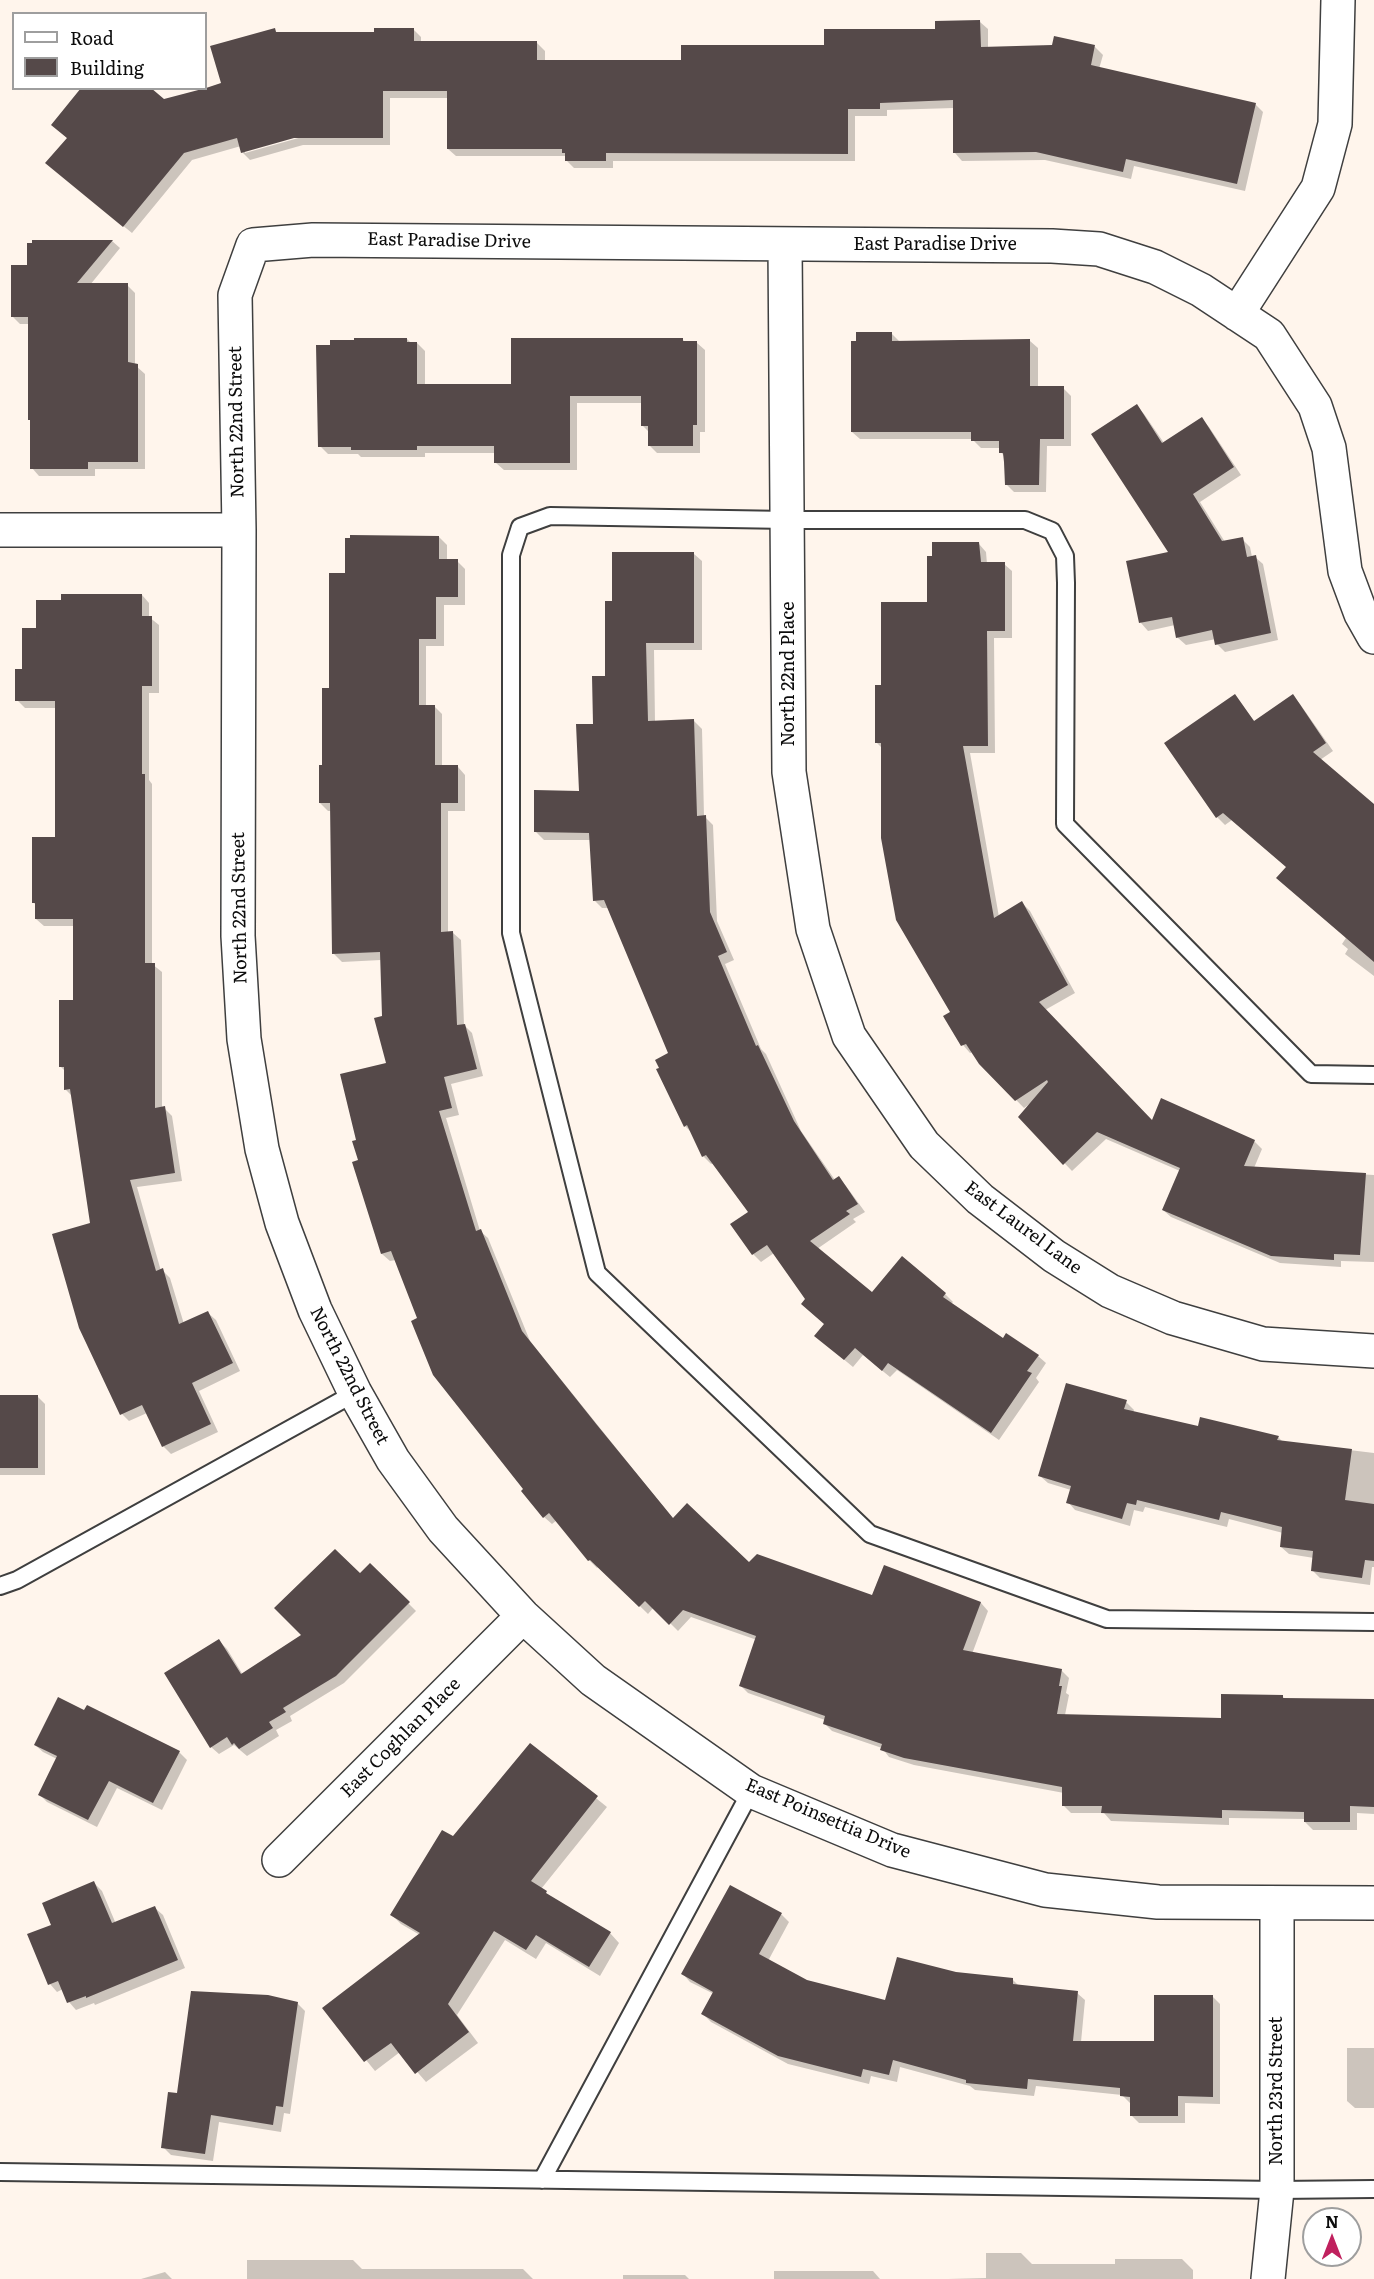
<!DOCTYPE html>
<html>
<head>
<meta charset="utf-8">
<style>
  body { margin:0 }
  #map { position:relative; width:1374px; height:2279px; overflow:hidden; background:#fff5ec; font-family:Literata,serif }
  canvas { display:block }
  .legend { position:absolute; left:12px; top:12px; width:195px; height:78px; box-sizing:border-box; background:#fff; border:2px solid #9e9e9e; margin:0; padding:8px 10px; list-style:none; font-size:18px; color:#0c0c0c }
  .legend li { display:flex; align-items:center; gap:12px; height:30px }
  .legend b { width:30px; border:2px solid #9e9e9e }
  .north { position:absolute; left:1302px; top:2207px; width:60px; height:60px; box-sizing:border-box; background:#fff; border:2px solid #9e9e9e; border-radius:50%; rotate:0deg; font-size:16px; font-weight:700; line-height:24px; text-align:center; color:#0c0c0c }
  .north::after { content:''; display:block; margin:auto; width:21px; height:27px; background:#c0215e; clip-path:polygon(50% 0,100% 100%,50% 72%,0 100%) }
</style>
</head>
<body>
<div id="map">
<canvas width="1374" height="2279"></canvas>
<ul class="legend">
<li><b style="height:8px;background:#fff"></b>Road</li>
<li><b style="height:16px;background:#554949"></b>Building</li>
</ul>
<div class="north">N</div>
</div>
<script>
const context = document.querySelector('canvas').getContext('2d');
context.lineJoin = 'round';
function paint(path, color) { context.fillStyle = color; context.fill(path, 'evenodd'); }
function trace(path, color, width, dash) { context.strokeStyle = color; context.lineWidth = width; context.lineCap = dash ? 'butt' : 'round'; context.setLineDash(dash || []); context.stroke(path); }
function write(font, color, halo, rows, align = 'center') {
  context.font = font + ' Literata,serif'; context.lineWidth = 6; context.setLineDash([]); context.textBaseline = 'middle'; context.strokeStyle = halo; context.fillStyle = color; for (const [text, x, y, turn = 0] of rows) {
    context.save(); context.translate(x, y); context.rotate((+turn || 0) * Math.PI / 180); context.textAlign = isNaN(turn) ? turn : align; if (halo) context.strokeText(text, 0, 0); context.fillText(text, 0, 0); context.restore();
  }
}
const shadow = new Path2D(`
  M980 22 988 29V48L1053 47 1055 37 1095 47 1103 55 1099 69 1255 104 1263 112 1245 191 1134 166 1131 179 1045 160 962 161 955 153 954 108 887 110V116H855V161H613V168H574L567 161V156H456L448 149V98H390V145H303L250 160 242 152 241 146 192 160 132 233 55 170 68 139 53 125 164 101 223 84 274 29 278 34H376L413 29 421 37V43H537L545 51V62H683L825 47 936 31ZM301 134 302 137 245 153V150Z
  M33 241H112L120 248 90 285H127L135 293V365L145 374V469H95V476H39L32 468 29 324H20L13 317 29 266Z
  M891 333 899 341H1030L1038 348V388H1063L1071 396V446H1047L1046 492H1014L1006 484 1004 456 1001 452V448H981L972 439H860L852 432Z
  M407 339 411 343H417L425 351V386H512L682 339 686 343H697L705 350V432H700V453H657L649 445V432L642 425V403H577V470H504L496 463V453H425V457H361L358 454H328L320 446Z
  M1137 406 1144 414 1164 443 1202 419 1209 427 1241 475 1200 502 1225 542 1242 539 1250 547 1252 557H1255L1263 564 1278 640 1225 652 1217 644 1216 639 1186 645 1178 638 1175 625 1148 631 1141 623 1170 553Z
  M439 537 447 545V561H457L465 569V605H444V646H426V706H434L442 714V767H458L465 775V811H448V933H453L461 940 464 1025 472 1033 483 1076 451 1084 459 1115 446 1118 480 1231 488 1238 530 1341 674 1520 749 1564 872 1597 981 1603 988 1611 972 1654 1061 1670 1069 1678 1066 1693 1069 1695 1065 1715 1223 1720 1282 1696 1285 1699 1374 1700V1814L1357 1813V1830H1313L1305 1822V1819L1229 1818V1825L1111 1821 1104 1813H1071L1063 1805 1064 1793 914 1765 889 1757 882 1748 832 1731 824 1723 825 1720 748 1693 740 1685 757 1640 691 1617 678 1631 654 1607 648 1614 599 1566 597 1568 589 1560 557 1520 552 1524 544 1517 419 1319 396 1260 390 1261 382 1254 360 1162 358 1141 387 1064 381 960 342 962 334 954 332 811H328L320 803 331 689 347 574Z
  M979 544 986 552 987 564H1004L1012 571V638H994L995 753H970L999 917 1022 903 1030 911 1075 993 1045 1010 1152 1122 1254 1141 1262 1149 1254 1168 1374 1175V1262L1341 1261V1267L1280 1263 1171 1217 1163 1210 1180 1171 1106 1139 1072 1171 1020 1117 1031 1103 1024 1108 980 1063 973 1052 970 1053 963 1045 952 1013 883 749 876 742 883 686 929 604Z
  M694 554 702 561V650H654L655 722 694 721 702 729 704 816 713 825 717 921 734 960 725 964 761 1049 766 1054 801 1131 835 1180 838 1178 846 1186 865 1212 853 1219 856 1222 817 1249 872 1294 902 1259 945 1294 953 1302 951 1304 1003 1340 1038 1356 1046 1363 1036 1378 1039 1382 999 1440 897 1370 890 1377 863 1355 853 1367 824 1343 826 1324 774 1253 761 1262 753 1254 750 1212 714 1163 711 1164 703 1156 694 1135 685 1126 658 1070 670 1054 609 908H602L594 900 591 840H544L536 832 581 792 606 677 614 602Z
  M142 595 149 603V617L159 625V693H149V780L152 784V964L162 972V1108H164L172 1116 182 1181 137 1187 161 1271 162 1270 170 1278 184 1324 208 1313 216 1320 240 1371 199 1391 218 1432 171 1454 163 1446 147 1413 129 1421 122 1414 73 1097 65 1089V1071L60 1066 75 1002V926H44L36 919V905L33 902 56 838V708H25L17 700 23 670 37 630Z
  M1235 696 1255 722 1293 696 1300 704 1333 751 1320 760 1374 806V976L1345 954 1348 949 1342 944 1346 938 1288 868 1232 820 1225 825 1217 817 1166 743Z
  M0 1396H37L45 1404V1475H0Z
  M1126 1402 1134 1410 1133 1413 1199 1428 1278 1437 1283 1442 1374 1453V1567H1372L1370 1585 1320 1578 1313 1571 1314 1558 1289 1554 1281 1547 1283 1533 1229 1519 1227 1527 1145 1507 1143 1512 1134 1510 1130 1526 1075 1510 1068 1502 1071 1490 1048 1483 1040 1476Z
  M370 1565 416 1611 344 1683 290 1716 292 1721 276 1730 279 1736 247 1756 234 1745 219 1754 211 1747 219 1641 227 1649 243 1675 303 1635Z
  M35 1745 179 1752 187 1760 162 1810 117 1788 97 1827 47 1802 40 1795 57 1759 43 1752Z
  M530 1745 607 1807 541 1889 552 1898 610 1933 619 1943 600 1976 546 1943 536 1959 505 1940 457 2015 478 2043 426 2082 400 2052 375 2071 324 2008 420 1935 401 1924 392 1915Z
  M94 1883 102 1891 116 1924 155 1908 163 1915 185 1968 95 2005 94 2003 76 2010 69 2002 63 1989 57 1992 50 1984Z
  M730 1887 782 1915 789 1922 768 1961 806 1981 886 2002 956 1973 1013 1980 1019 1986 1077 1993 1085 2000 1081 2042H1155L1212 1996 1220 2004V2104L1185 2103V2123H1139L1131 2115V2104L1122 2095 1036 2086 1034 2096 975 2090 970 2086 900 2067 897 2082 871 2076 869 2084 788 2064 711 2022 703 2014 714 1994 690 1982 683 1974Z
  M297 2003 305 2011 290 2114 284 2113 281 2132 219 2122 213 2161 171 2155 163 2147Z
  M1347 2048H1374V2108H1355L1347 2101Z
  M986 2253H1021L1032 2264H1115V2259H1182L1193 2270V2279H948L986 2278Z
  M247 2260H353L362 2269H523L533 2279H247Z
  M774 2271H873L880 2279H774Z
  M165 2272 172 2279H141Z
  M623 2275H685L689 2279H623Z`);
const building = new Path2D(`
  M980 20 981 47 1052 45 1054 36 1095 45 1091 65 1256 103 1237 184 1126 159 1123 172 1036 152 953 153V100L880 103V109H848V154L606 153V161H565V153H562V149H447V91H383V138H294L241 153 237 138 184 153 123 227 45 163 67 138 51 125 81 88H151L164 99 206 88 221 83 210 46 275 28 276 32H374V28H414V41H537V60H681V45H824V29H935V21Z
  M32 240H113L77 283H128V362L138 364V462H88V469H30V420H28V317H11V265H27V243H32Z
  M856 332H892V341L1030 339V386H1064V439H1040L1039 485H1005L1004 462 1003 453H999V441H971V432H851V341H856Z
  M354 338H407V342H417V384H511V338H683V341H697V425H693V446H648V426H641V396H570V463H494V446H417V450H351V447H318L316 345H330V340H354Z
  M1137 404 1162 443 1202 417 1234 467 1193 494 1222 541 1243 537 1247 557 1256 555 1271 633 1215 645 1212 630 1176 638 1172 617 1139 623 1126 561 1168 552 1091 434Z
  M350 535 439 536V559H458V597H436V639H419V705H435V765H458V803H441V932L453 931 457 1025 465 1024 477 1069 444 1077 452 1108 439 1111 476 1231 481 1229 522 1331 597 1425 673 1518 687 1503 749 1562 757 1554 872 1595 884 1565 981 1602 963 1650 1062 1669 1059 1686H1062L1057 1714 1221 1718V1694L1283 1695V1698L1374 1699V1807L1350 1806V1822H1304V1812L1222 1810V1818L1101 1813 1102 1806H1062V1787L904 1758 880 1750 882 1744 823 1724 825 1716 739 1686 756 1636 683 1610 669 1625 645 1601 639 1607 590 1560 588 1561 549 1513 543 1518 521 1491 523 1489 433 1375 411 1321 417 1318 391 1251 381 1254 352 1162 358 1160 352 1141 356 1140 340 1074 386 1063 374 1018 382 1016 380 952 332 954 330 803H319V765H322V688H329V573H345V538H350Z
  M932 542H979L981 562H1005V631H987L988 746H963L994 918 1022 901 1068 985 1039 1002 1152 1120 1161 1098 1255 1140 1244 1166 1366 1173 1360 1255 1334 1254V1260L1271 1256 1162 1210 1180 1168 1097 1132 1063 1165 1018 1117 1048 1082 1047 1080 1015 1101 979 1064 966 1044 961 1046 943 1016 950 1012 896 920 881 838V743H875V685H881V602H927V556H932Z
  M612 552H694V643H646L648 721 694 719 697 816 706 815 710 912 727 952 718 956 756 1046 758 1045 794 1121 833 1180 839 1176 858 1204 846 1211 850 1214 810 1241 872 1292 902 1256 946 1293 943 1297 1003 1338 1006 1333 1039 1355 1027 1371 1032 1373 991 1433 888 1363 882 1371 855 1348 844 1360 814 1336 824 1324 801 1304 805 1299 767 1245 752 1255 730 1224 748 1212 706 1155 702 1157 687 1125 684 1127 656 1069 659 1068 655 1060 668 1053 604 900 593 901 589 833 534 832V790L579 791 576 724H593L592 676H605V601H612Z
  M61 594H142V616H152V686H142V774H145V963H155V1108L165 1106 175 1173 130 1180 156 1271 163 1268 179 1324 208 1311 233 1363 192 1383 211 1424 162 1447 142 1405 120 1415 79 1328 52 1234 90 1223 70 1089 64 1090V1067H59V1000H73V919H35V903H32V837H55V701H15V669H22V628H36V600H61Z
  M1235 694 1254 721 1293 694 1326 743 1313 752 1374 804V962L1276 878 1286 867 1223 813 1216 818 1164 743Z
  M1066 1383 1127 1400 1124 1409 1198 1426 1200 1417 1279 1436 1277 1440 1352 1449 1345 1500 1374 1504V1561L1365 1560 1362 1578 1311 1571 1313 1551 1280 1547 1282 1527 1221 1512 1219 1520 1137 1500 1136 1505 1127 1503 1122 1519 1066 1503 1071 1486 1038 1476Z
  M0 1395H38V1468H0Z
  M335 1549 360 1573 370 1563 410 1602 336 1676 283 1708 286 1712 269 1722 273 1728 239 1749 234 1743 232 1745 227 1737 210 1748 164 1673 219 1639 241 1674 301 1635 274 1608Z
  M58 1697 84 1710 87 1705 180 1751 153 1803 109 1781 88 1820 38 1795 57 1756 34 1745Z
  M530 1743 598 1796 531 1881 547 1891 546 1893 611 1932 589 1967 536 1935 526 1950 494 1931 448 2004 469 2032 415 2074 391 2043 364 2062 322 2008 420 1933 390 1915 442 1830 453 1836Z
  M94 1881 112 1923 155 1906 178 1960 86 1998V1996L67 2003 58 1981 48 1985 27 1934 51 1925 42 1903Z
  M730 1885 782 1913 759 1954 807 1980 885 2000 897 1957 956 1972 1013 1978V1984L1078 1991 1073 2041H1154V1995H1213V2097L1178 2096V2116H1130V2097L1120 2096V2088L1028 2079 1027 2089 966 2083V2080L893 2060 889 2075 863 2069 861 2077 778 2056 701 2014 713 1992 681 1974Z
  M191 1991 268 1995 298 2002 283 2107 276 2106 273 2125 211 2115 205 2154 161 2148 168 2092 177 2093Z`);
const lane = new Path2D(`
  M1374 1075 1311 1074 1065 824 1066 583 1065 556 1052 531 1025 520H788L550 516 520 527 511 555V933L597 1273 870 1534 1107 1619 1374 1622
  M0 1586 17 1580 355 1393
  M0 2172 1277 2190 1374 2189
  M542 2180 751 1791`);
const street = new Path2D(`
  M785 244 789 772 813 929 849 1036 924 1145 980 1199 1054 1256 1110 1291 1173 1318 1263 1344 1374 1351
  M1237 314 1318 188 1335 124 1338 0
  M0 530H239
  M1374 637 1361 614 1345 571 1329 448 1315 406 1269 335 1201 290 1155 267 1099 249 1052 246 313 240 253 245 235 295 239 530 238 936 244 1039 262 1149 282 1223 315 1310 355 1393 393 1460 443 1529 523 1616 593 1680 751 1791 892 1850 1045 1890 1158 1902 1374 1903
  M279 1860 523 1616
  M1268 2279 1277 2190V1903`);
const streetNames = [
  ["East Paradise Drive",449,241,1],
  ["East Paradise Drive",935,245],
  ["North 22nd Street",237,422,-91],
  ["North 22nd Place",789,674,-90],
  ["North 22nd Street",240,908,-91],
  ["East Laurel Lane",1023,1228,37],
  ["North 22nd Street",349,1376,63],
  ["East Coghlan Place",401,1738,-45],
  ["East Poinsettia Drive",828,1819,23],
  ["North 23rd Street",1277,2091,-90]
];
paint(shadow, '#0003');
paint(building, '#554949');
trace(lane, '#3f3f3f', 20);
trace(street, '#3f3f3f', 36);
trace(lane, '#fff', 16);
trace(street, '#fff', 33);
write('18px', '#0c0c0c', '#fff', streetNames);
</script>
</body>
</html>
